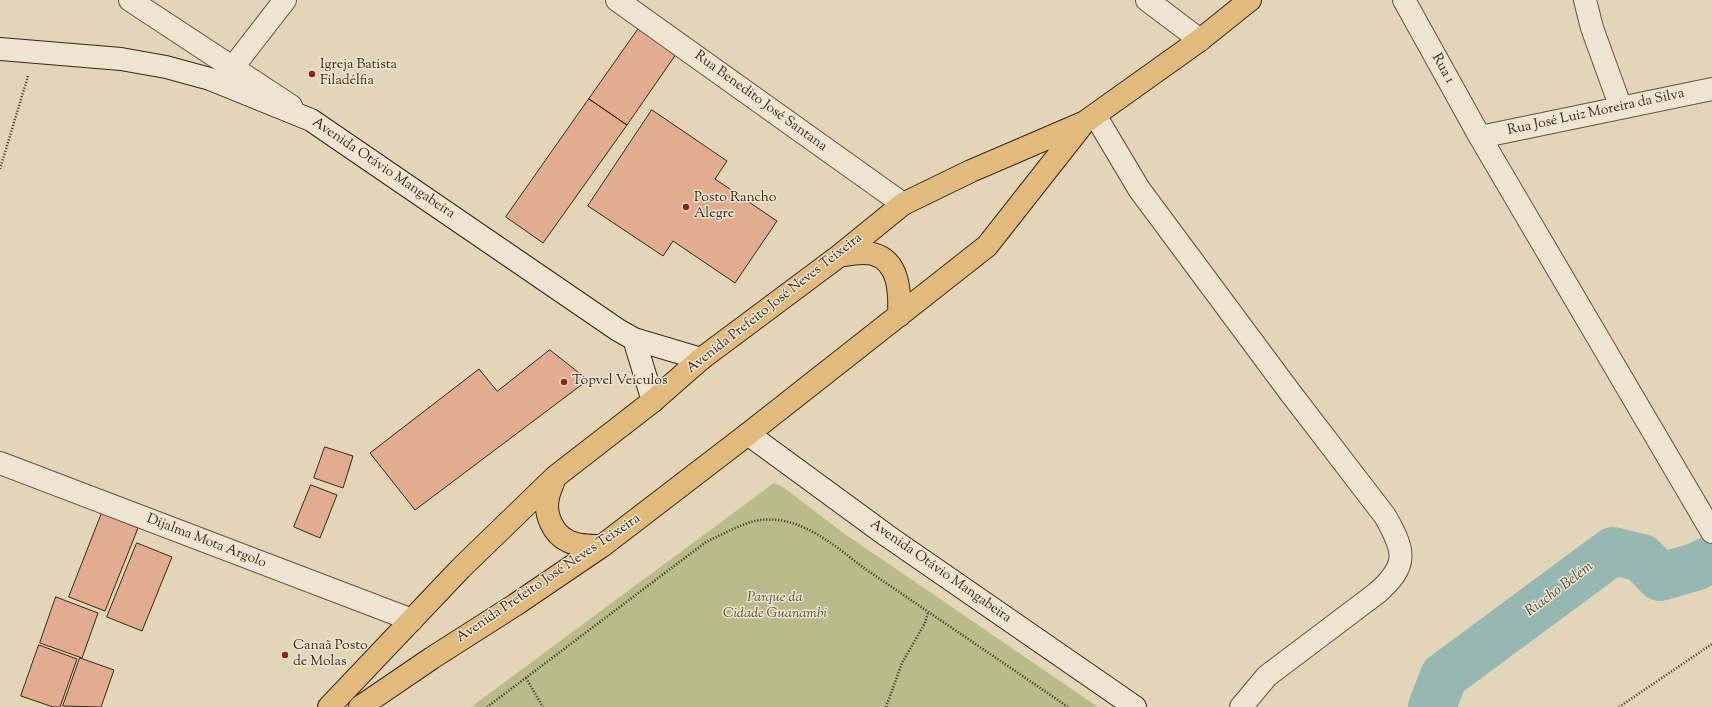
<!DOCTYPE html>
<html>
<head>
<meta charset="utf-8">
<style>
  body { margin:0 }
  canvas { display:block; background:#e3d5b8 }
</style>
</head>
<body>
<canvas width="1712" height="707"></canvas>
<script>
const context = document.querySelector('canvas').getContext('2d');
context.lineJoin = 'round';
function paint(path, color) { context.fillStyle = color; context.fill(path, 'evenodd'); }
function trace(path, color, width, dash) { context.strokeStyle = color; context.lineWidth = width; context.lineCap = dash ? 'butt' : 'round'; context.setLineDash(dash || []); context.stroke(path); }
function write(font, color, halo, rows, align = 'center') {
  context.font = font + ' "Sorts Mill Goudy",serif'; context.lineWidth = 3; context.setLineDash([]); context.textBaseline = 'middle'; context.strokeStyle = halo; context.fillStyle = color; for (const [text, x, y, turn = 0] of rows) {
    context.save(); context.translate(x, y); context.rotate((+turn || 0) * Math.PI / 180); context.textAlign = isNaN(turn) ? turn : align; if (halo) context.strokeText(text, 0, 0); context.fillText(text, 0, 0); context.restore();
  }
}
const green = new Path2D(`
  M774 483 783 487 842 532 1098 707H471Z`);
const river = new Path2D(`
  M1432 707 1444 676 1613 551 1642 558 1660 577 1695 567 1712 559`);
const building = new Path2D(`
  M644 21 681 47 627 125 589 99Z
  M589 99 627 125 543 243 506 217Z
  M652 110 727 161 715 179 777 221 735 283 673 241 663 256 588 206Z
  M550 350 588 380 415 510 370 453 479 369 497 391Z
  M325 447 353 456 343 488 314 478Z
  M311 485 337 495 320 538 294 527Z
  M102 513 138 528 105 611 69 597Z
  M137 543 172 557 142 631 107 617Z
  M56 597 98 613 82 658 40 643Z
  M39 645 77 659 60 707H53L21 696Z
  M80 658 114 670 101 707 63 706Z`);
const path = new Path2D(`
  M0 169 28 76
  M526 678 543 707
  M487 707 706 542C721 535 735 527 751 522 792 510 831 542 861 566L1068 707
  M886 707 902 663 925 623 928 612
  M1619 707 1712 644`);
const street = new Path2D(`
  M130 0 291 106
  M617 0 903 204
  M1147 0 1200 40
  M1404 0 1480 137 1712 532
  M1585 0 1592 28 1621 108
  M233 67 285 0
  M1095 115 1139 189 1289 391 1385 516C1405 551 1409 565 1377 593L1267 676 1241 707
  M1480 137 1712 89
  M0 463 412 620`);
const secondary = new Path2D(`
  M0 49 121 59 166 67 210 79 311 120 618 330 634 339 701 359
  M634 339 653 401
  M748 434 886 535 1135 707`);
const primary = new Path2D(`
  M839 256C850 254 862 251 873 254 900 261 900 294 899 316
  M555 477C553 484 549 491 548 498 544 514 553 534 568 541 577 546 592 546 602 546
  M329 707 461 568 555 477 653 401 701 359 839 256 903 204 971 171 1085 122 1200 40 1250 0
  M360 707 432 658 515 605 602 546 748 434 987 246 1083 124`);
const markers = [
  [312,74,4,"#8f2418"],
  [686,207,4,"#8f2418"],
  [564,382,4,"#8f2418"],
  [285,655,4,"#8f2418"]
];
const poiNames = [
  ["Igreja Batista",320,66],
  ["Filadélfia",320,82],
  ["Posto Rancho",694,199],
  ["Alegre",694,215],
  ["Topvel Veículos",572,382],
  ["Canaã Posto",293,647],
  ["de Molas",293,663]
];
const streetNames = [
  ["Rua 1",1442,69,61],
  ["Rua Benedito José Santana",760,102,36],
  ["Rua José Luiz Moreira da Silva",1596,113,-12],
  ["Avenida Otávio Mangabeira",383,169,34],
  ["Avenida Prefeito José Neves Teixeira",775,304,-38],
  ["Dijalma Mota Argolo",206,542,21],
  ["Avenida Otávio Mangabeira",940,572,35],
  ["Avenida Prefeito José Neves Teixeira",549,579,-34]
];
const parkNames = [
  ["Parque da",775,599],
  ["Cidade Guanambi",775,615]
];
const waterNames = [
  ["Riacho Belém",1560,590,-37]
];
paint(green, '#babb8a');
trace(river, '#96b8b3', 48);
paint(building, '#e2ac91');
trace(building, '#392716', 1);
trace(street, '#64523e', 24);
trace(secondary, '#392716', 24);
trace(primary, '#392716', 24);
trace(path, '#392716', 2.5, [1, 2]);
trace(street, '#ede4d1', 22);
trace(secondary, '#ede4d1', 22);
trace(primary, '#e2ba7c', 22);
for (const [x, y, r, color] of markers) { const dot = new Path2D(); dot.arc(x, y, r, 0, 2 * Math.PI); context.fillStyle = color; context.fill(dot); trace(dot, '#ede4d1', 1.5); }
write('14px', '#392716', '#ede4d1', poiNames, 'left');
write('14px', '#392716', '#ede4d1', streetNames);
write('italic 14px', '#594c33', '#ede4d1', parkNames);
write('italic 15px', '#504b3d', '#ede4d1', waterNames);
</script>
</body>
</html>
